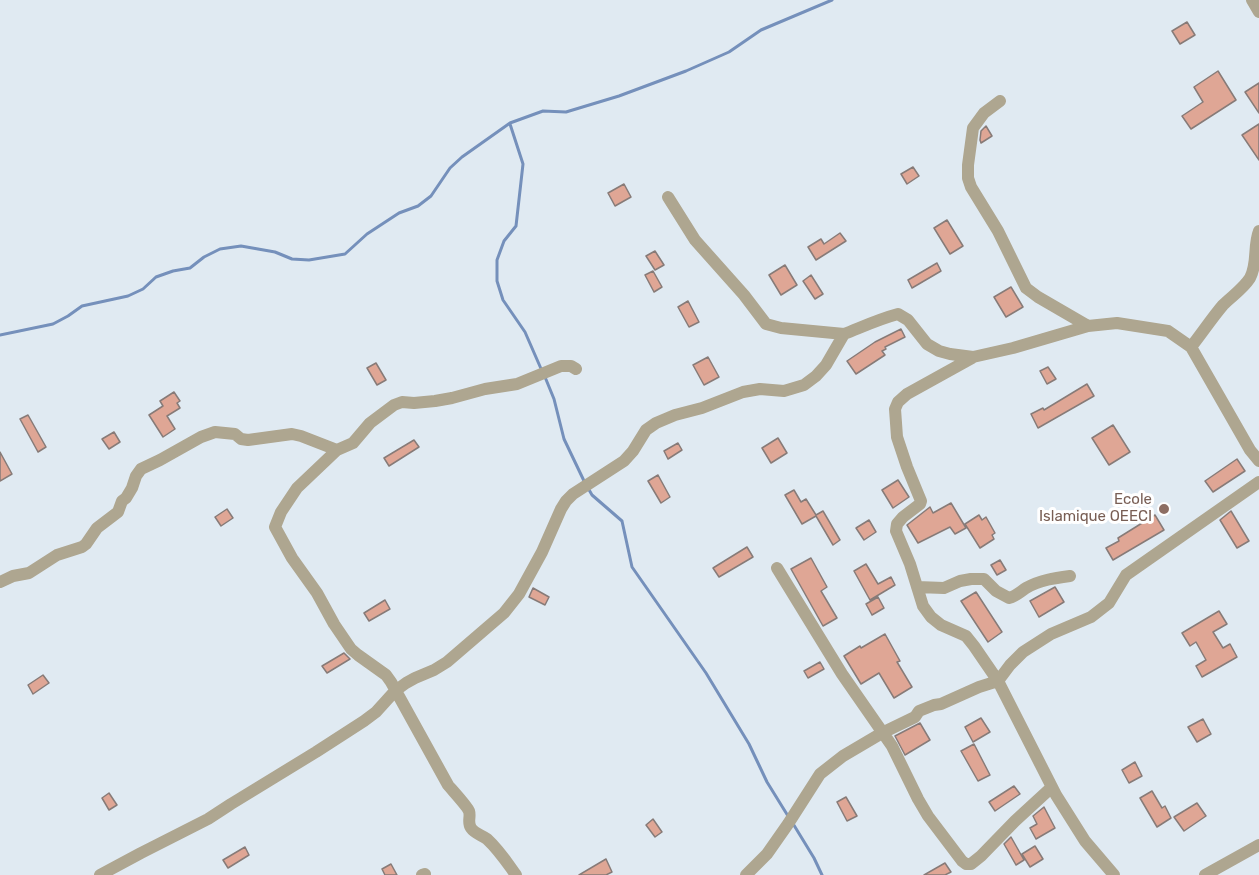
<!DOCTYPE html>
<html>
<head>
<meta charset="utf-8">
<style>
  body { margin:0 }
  canvas { display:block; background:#e0eaf2 }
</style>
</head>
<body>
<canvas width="1259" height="875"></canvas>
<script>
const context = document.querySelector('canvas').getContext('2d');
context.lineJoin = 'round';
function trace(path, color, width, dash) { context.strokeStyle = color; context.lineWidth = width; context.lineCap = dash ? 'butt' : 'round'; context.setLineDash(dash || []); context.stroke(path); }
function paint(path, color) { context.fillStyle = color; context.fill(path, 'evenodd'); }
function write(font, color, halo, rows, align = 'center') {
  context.font = font + ' Rubik,sans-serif'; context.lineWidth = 6; context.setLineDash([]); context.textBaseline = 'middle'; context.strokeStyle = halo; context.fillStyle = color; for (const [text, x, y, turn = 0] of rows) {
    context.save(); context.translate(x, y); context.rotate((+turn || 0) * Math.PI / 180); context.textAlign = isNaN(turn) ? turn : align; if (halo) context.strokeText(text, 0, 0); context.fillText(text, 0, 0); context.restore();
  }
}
const stream = new Path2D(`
  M510 124 523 164 516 226 504 241 497 260V281L503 300 525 332 542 371
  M0 335 53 324 68 316 82 306 128 296 143 289 156 277 173 271 190 268 204 257 220 249 241 246 275 252 292 259 309 260 345 254 367 234 399 213 418 206 431 196 450 168 462 157 510 123 543 111 566 112 619 96 686 71 729 52 761 30 832 0
  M545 377 554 399 564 439 585 483
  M588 488 592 495 622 521 632 567 706 673 749 744 767 782 788 816
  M792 822 814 858 822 875`);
const building = new Path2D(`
  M1187 22 1195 35 1180 44 1172 31Z
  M1218 71 1236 100 1191 129 1182 116 1203 102 1194 87Z
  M1259 83V113L1245 92Z
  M1259 124V160L1242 135Z
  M986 126 992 136 981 143 980 140 981 131Z
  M913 167 919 176 907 184 901 174Z
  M624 184 631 197 615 206 608 193Z
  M947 220 963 246 950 254 934 228Z
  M840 233 846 241 816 260 808 247 821 239 824 244Z
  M655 251 664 265 655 270 646 256Z
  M937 263 941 271 912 288 908 280Z
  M785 265 797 285 781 295 769 275Z
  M653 271 662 287 654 292 645 275Z
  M811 275 823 294 815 299 803 281Z
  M1011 287 1023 307 1006 317 994 297Z
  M688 301 699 322 689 327 678 307Z
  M901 329 905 337 885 347 886 349 882 351 885 355 856 374 847 361 875 342Z
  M708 357 719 377 704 385 693 365Z
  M376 363 386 380 377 385 367 368Z
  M1048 367 1056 379 1047 384 1040 371Z
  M1087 384 1094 396 1038 428 1031 414 1043 408 1044 410Z
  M174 392 180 401 177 403 180 408 167 416 175 429 163 437 149 415 163 406 160 401Z
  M28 415 46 447 38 452 20 419Z
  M1113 425 1130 452 1109 465 1092 438Z
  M114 432 120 442 109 449 102 439Z
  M778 438 787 453 771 463 762 448Z
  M414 440 419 447 389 466 384 458Z
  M678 443 682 450 668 459 664 451Z
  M0 452 12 474 0 481Z
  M1237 459 1245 471 1213 492 1205 481Z
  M658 475 670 497 661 503 648 481Z
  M898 480 909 497 893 508 882 490Z
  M794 490 801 502 806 499 816 515 823 511 840 540 833 545 816 516 802 524 785 495Z
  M951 503 966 528 955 534 950 527 918 543 907 525 930 507 933 513Z
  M227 509 233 518 221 526 215 517Z
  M1231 511 1249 541 1237 548 1220 520Z
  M979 515 982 520 986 517 995 533 992 535 994 539 980 548 965 524Z
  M1155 515 1164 530 1113 560 1106 548 1119 541 1118 538Z
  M869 520 876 532 864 540 856 528Z
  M747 547 753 557 719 577 713 568Z
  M811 558 827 587 821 591 837 618 823 626 791 569Z
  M1000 560 1006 570 997 575 991 565Z
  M866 564 878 584 891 577 895 585 870 600 854 571Z
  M1055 587 1064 602 1039 617 1030 601Z
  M533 588 549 597 545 605 529 597Z
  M976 592 1002 632 988 642 961 601Z
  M878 597 884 608 872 615 866 604Z
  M385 600 390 609 369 621 364 613Z
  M1219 611 1227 624 1213 632 1223 648 1230 644 1237 657 1202 677 1196 666 1206 660 1196 642 1190 646 1182 633Z
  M885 634 900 661 897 662 912 687 894 698 879 673 861 684 844 656 860 646 861 648Z
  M344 653 350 659 327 673 322 666Z
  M820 662 824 669 808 678 804 671Z
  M43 675 49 683 33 694 28 685Z
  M981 718 990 732 973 742 965 727Z
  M1203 719 1211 734 1197 742 1188 727Z
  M920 723 930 740 905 755 895 736Z
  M974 744 990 775 978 781 961 751Z
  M1135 762 1142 776 1129 783 1122 770Z
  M1014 786 1020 794 995 811 989 802Z
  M1152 791 1162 808 1165 806 1171 818 1157 827 1140 798Z
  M109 793 117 805 109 810 102 798Z
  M846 797 857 816 847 821 837 802Z
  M1197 803 1206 816 1184 831 1174 817Z
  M1044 807 1055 828 1036 839 1030 828 1037 824 1033 816Z
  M653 819 662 832 655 837 646 825Z
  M1011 837 1024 860 1016 865 1004 844Z
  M1035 846 1043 859 1030 867 1022 854Z
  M245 847 249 855 228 868 223 860Z
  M606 859 612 872 606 875H579Z
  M945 863 951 872 945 875H924Z
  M391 864 397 875H385L382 869Z`);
const street = new Path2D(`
  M1252 0 1259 12
  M1000 101 984 113 973 128 968 165V178L971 187 998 231 1026 288 1038 297 1088 326
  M668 197 695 240 744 295 766 324 781 328 844 334
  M1191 347C1202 333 1212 318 1223 305 1232 296 1243 289 1250 278 1258 263 1253 246 1259 231
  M972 358 907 394 898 402 895 409 897 437 907 467 921 501 920 504 903 517 897 524 896 531 910 564 923 606 931 617 941 625 966 636 974 646 998 681 1056 795 1085 841 1114 875
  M337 450 353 443 370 423 394 405 402 402 414 403 435 401 452 398 485 389 517 384 561 366H571L576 369
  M777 568 842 674 892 746 918 799 928 816 962 861 966 864H971L981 856 1015 821 1052 787
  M0 582 13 576 29 573 57 555 82 547 86 544 97 528 118 512 122 501 126 498 132 488 136 476 141 469 160 460 201 437 215 432 235 434 241 439 248 440 292 434 301 436 337 450 297 488 281 512 275 527 292 558 317 593 334 624 351 649 358 655 386 675 391 682 448 785C453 791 467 806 469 811 471 817 467 822 471 828 475 834 482 835 487 839 499 850 506 861 516 875
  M917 587 944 588 960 581 971 579H984L996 591 1009 598C1016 596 1020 592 1026 588 1040 580 1055 578 1070 576
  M100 875 141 853 208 819 231 804 316 752 364 721 376 712 395 691 406 683 415 678 434 670 447 662 504 613 519 594 542 552 561 509 566 501 573 494 624 461 633 451 646 430 656 423 675 415 702 408 743 392 760 389 784 391 804 385 816 376 826 365 844 334C862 327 879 319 898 314L908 320 927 344 939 351 950 354 973 357 1013 348 1088 326 1117 323 1168 331 1191 347 1250 450 1259 461
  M422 875 425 874
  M746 875 767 854 788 824 820 774 843 756 882 733 915 717 919 711 934 705 941 704 979 687 998 681 1010 665 1023 652 1051 634 1091 617 1109 603 1126 575 1259 482
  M1205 875 1259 845`);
const markers = [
  [1164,509,6,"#8d6e63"]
];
const educationNames = [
  ["Ecole",1152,500],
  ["Islamique OEECI",1152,517]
];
trace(stream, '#7590bb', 3);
paint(building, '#dfa695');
trace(building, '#877b78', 1.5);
trace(street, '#aea690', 12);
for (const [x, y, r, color] of markers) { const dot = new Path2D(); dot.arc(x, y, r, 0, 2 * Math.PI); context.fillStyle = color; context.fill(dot); trace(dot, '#fff', 2); }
write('15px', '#785e54', '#fff', educationNames, 'right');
</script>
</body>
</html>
